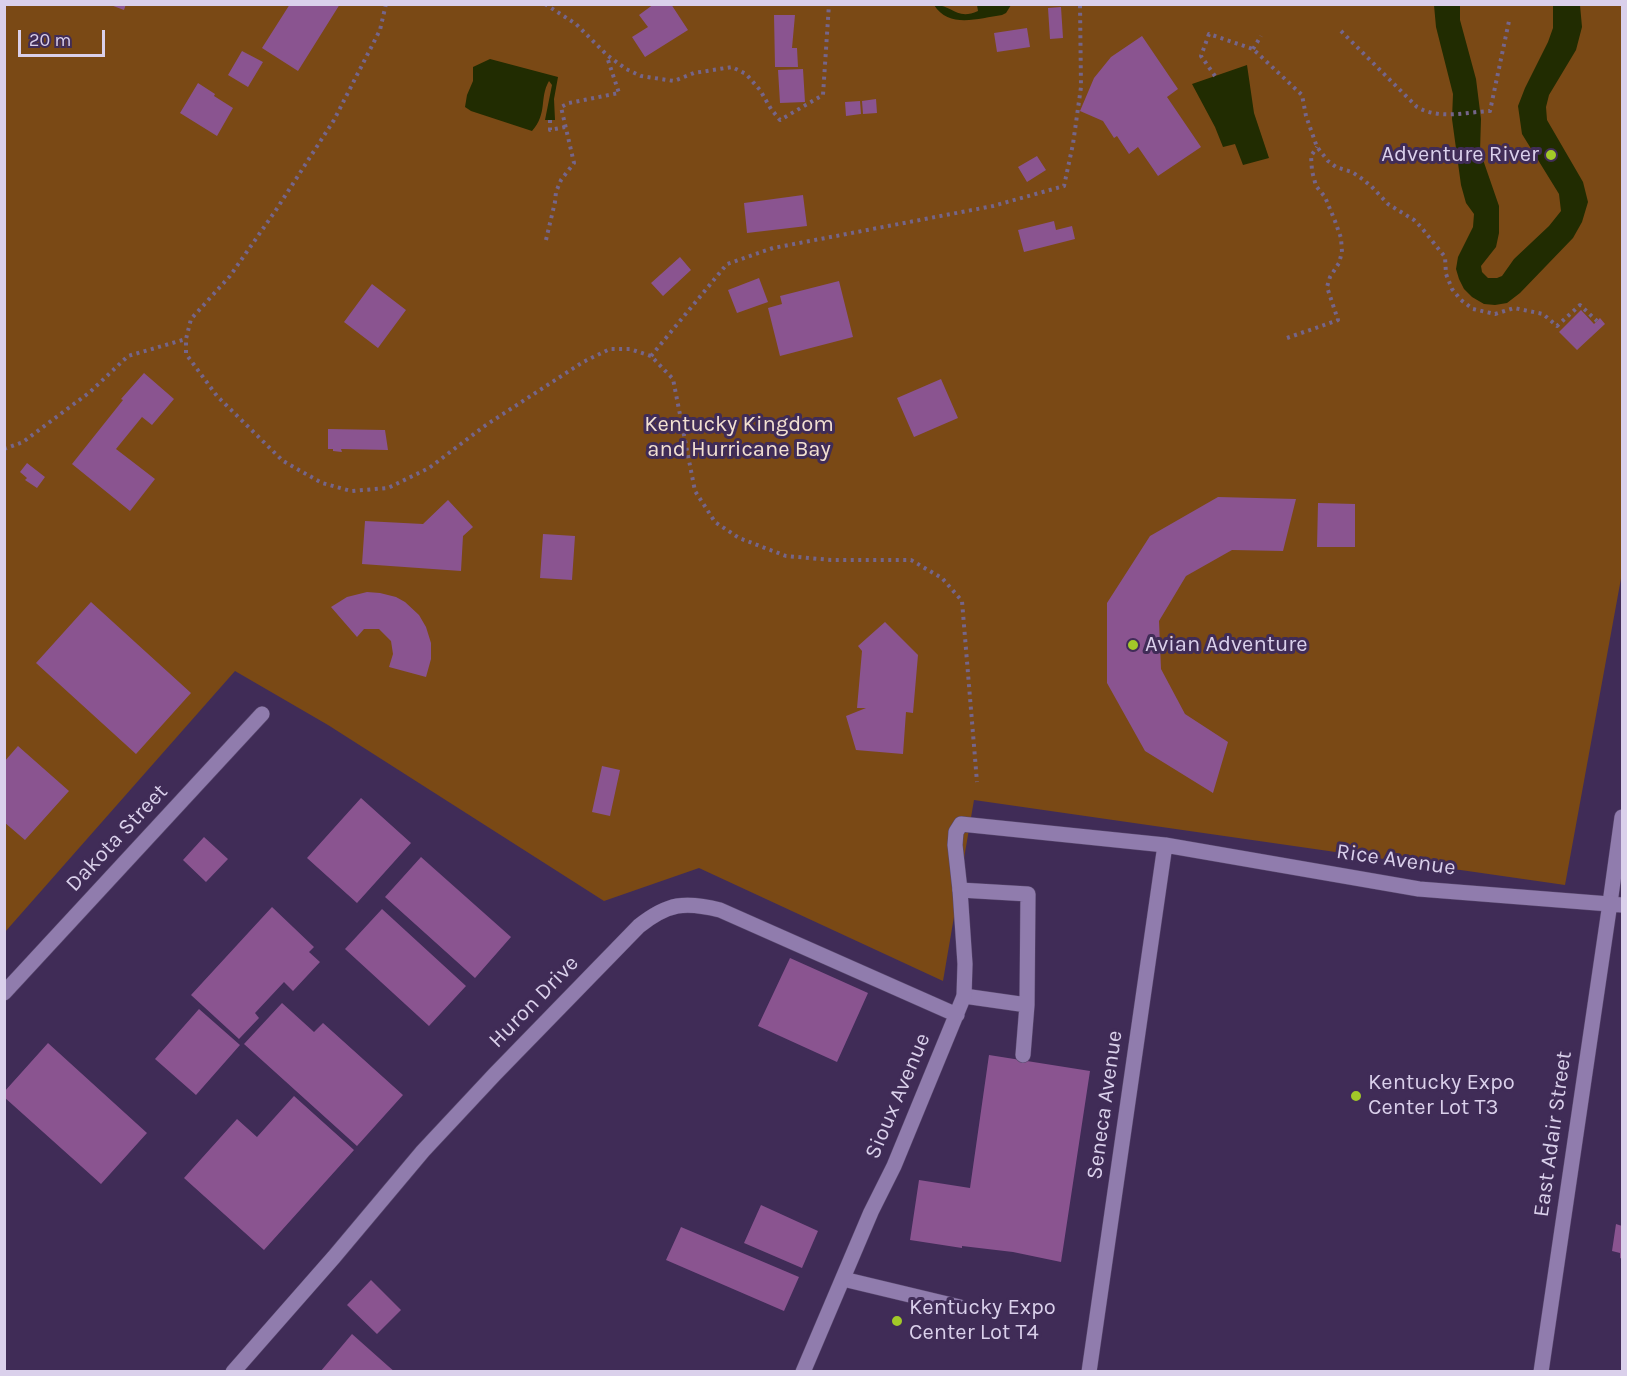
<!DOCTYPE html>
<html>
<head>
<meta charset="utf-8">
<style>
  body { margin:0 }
  #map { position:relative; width:1627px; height:1376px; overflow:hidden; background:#402c57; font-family:Karla,sans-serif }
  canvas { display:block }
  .frame { position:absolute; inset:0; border:6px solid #dad0eb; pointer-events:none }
  .scale { position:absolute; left:18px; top:30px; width:87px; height:27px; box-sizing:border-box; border:3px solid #dad0eb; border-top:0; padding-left:8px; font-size:18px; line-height:21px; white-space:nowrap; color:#dad0eb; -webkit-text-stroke:4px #402c57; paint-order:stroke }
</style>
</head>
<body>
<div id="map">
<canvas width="1627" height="1376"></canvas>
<div class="frame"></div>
<div class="scale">20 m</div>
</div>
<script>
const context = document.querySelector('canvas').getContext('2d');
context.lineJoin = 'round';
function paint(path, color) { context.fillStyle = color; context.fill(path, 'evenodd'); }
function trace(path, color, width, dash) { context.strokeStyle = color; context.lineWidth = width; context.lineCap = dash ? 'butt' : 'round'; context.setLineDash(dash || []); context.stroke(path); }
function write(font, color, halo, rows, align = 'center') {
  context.font = font + ' Karla,sans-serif'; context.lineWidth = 6; context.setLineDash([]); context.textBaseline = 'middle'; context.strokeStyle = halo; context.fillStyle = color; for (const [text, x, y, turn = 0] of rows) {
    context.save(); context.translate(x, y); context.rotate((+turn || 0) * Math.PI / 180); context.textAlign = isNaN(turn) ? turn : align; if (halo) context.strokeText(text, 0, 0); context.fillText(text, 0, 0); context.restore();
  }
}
const green = new Path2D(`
  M5 5H1622V573L1565 885 974 800 943 981 699 868 604 901 328 725 235 671 5 932Z`);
const water = new Path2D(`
  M934 5C952 4 956 21 978 11L977 5H1011L1006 13 1002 15C979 18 949 29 934 5Z
  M1434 5H1460V20L1476 79 1481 119 1480 151 1499 206V233L1496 247 1481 266 1482 272 1488 278H1497L1502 276 1514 259 1549 226 1561 211 1559 194 1522 134 1518 106 1525 88 1548 42 1553 28V5H1580L1582 27 1576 50 1549 95 1546 107 1547 120 1583 182 1588 202 1582 222 1573 238 1520 293 1507 303 1495 305 1484 304 1472 297 1464 289 1459 279 1456 269 1458 257 1473 227 1474 214 1466 203 1461 185 1452 119 1453 94 1436 27Z
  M490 59 558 77 554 99 555 120H545L552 85 549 81C539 98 548 113 532 131L471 111 465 107 467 95 473 81V67Z
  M1247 65 1254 113 1269 158 1243 165 1235 144 1223 147 1215 127 1192 84Z`);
const building = new Path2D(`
  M108 4H126L124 10Z
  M290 4H340L298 71 262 48Z
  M654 4H671L688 30 645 57 632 37 648 27 639 15Z
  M1061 7 1063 38 1050 39 1048 8Z
  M774 15H795L792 48H797L798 67H775Z
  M1027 28 1030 47 997 52 994 33Z
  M1142 36 1178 89 1167 97 1201 147 1158 176 1138 147 1129 154 1117 136 1114 138 1103 121 1080 111 1094 78 1111 57Z
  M242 51 263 62 248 87 228 75Z
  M803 69 805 102 780 103 778 70Z
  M198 83 215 94 214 96 233 108 217 136 180 113Z
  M876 99 877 113 863 114 862 101Z
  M860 101 861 114 846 116 845 102Z
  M1037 156 1046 170 1027 182 1018 167Z
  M803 195 807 226 747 233 744 203Z
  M1054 221 1056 230 1072 226 1075 239 1024 252 1018 230Z
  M680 257 691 270 663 296 651 283Z
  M759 278 768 302 737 313 728 290Z
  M839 281 853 337 780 356 768 308 782 304 780 296Z
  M372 284 406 310 378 348 344 322Z
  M1581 310 1594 324 1600 318 1605 324 1577 350 1559 332Z
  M144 373 174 399 152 425 142 417 116 449 155 479 130 511 72 464 123 400 121 399Z
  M941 379 958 418 914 437 897 398Z
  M328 429 385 430 388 450 341 449 342 452 333 451V449H328Z
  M27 463 45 477 37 488 25 480 27 478 20 472Z
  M1218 497 1296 499 1283 551 1232 550 1186 576 1159 621 1161 669 1185 714 1228 742 1213 793 1145 751 1107 683V603L1150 536Z
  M448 500 473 527 463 536 461 571 362 564 365 521 423 524Z
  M1318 503 1355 504V547H1317Z
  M543 534 575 536 572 580 540 578Z
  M367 592 380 593 396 597 405 602 419 615 426 627 431 643V659L426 677 389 667 393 654 391 641 379 629H364L357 637 331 607 347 597Z
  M91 602 191 693 136 754 36 663Z
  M885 622 918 655 913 713 906 712 903 754 856 750 846 716 866 708H857L862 651 858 646Z
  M18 746 69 791 25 840 4 822V762Z
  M602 766 620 770 610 816 592 812Z
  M361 798 411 843 357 903 307 858Z
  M204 837 228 859 206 882 183 860Z
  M421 857 511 937 475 978 385 897Z
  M272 907 314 947 309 952 320 962 293 991 284 982 255 1013 259 1018 239 1039 191 995Z
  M382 909 466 986 429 1026 345 949Z
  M790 958 868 993 837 1062 758 1026Z
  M282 1003 314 1032 323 1023 403 1095 357 1146 244 1044Z
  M199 1009 240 1045 196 1095 155 1059Z
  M48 1043 147 1133 101 1184 4 1097V1092Z
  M989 1055 1090 1071 1061 1262 1013 1252 962 1246V1248L910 1240 919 1180 970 1188Z
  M294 1096 354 1150 264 1250 184 1178 237 1119 257 1137Z
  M761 1205 818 1231 802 1268 744 1243Z
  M1616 1224 1622 1226V1259L1620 1258V1253L1612 1251Z
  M681 1227 799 1277 784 1311 666 1260Z
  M371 1280 401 1310 377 1334 347 1305Z
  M352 1334 388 1366 395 1372H320Z`);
const path = new Path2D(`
  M386 4 380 30 334 120 276 210 230 276 191 319 186 339V354L217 396 283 461 322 483 351 491 388 488 429 468 486 425 583 362 610 349H630L651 356 673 379 695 491 715 522 739 538 786 556 831 560H911L942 578 962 601 977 782
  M545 4 576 24 607 55 626 69 641 76 674 81 694 73 732 67 746 74 760 90 771 109 780 120 823 95 829 4
  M1341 31 1417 107C1439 120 1466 112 1490 111L1509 21
  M1253 49 1261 36
  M1215 76 1201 56 1209 34 1253 49 1302 95 1306 116 1317 147 1328 161 1336 167 1352 172 1361 178 1371 186 1388 204 1414 220 1421 227 1445 257 1446 274 1452 289 1461 300 1473 309 1495 314 1514 308 1543 314 1557 326 1580 305 1597 321
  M550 120V130L565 127
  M546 240 555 202 556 192 561 180 574 163 561 107 569 103 619 93 607 57
  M1287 338 1338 320 1327 287 1330 277 1339 263 1342 252 1341 238 1335 221 1325 197 1316 186 1312 171 1311 156 1317 147
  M651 356 727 264 773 248 993 206 1064 186 1073 144 1081 87 1080 4
  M4 449 23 442 90 392 128 356 186 339`);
const service = new Path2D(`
  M960 890 1028 894 1027 1005
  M1610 903 1622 817
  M964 996 1027 1005 1023 1055
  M843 1279 960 1307`);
const minor = new Path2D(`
  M4 993 262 714
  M233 1372 334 1257 423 1151 495 1074 639 926C668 903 685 901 720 910L957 1015
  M803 1372 871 1212 894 1166 964 996 965 964 960 890 955 845 956 832 961 824 1165 845 1419 889 1622 905
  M1089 1372 1165 845
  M1541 1372 1610 903`);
const markers = [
  [1551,155,6,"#a2c928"],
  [1133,645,6,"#a2c928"],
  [1356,1096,6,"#a2c928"],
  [897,1321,6,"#a2c928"]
];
const poiNames = [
  ["Adventure River",1539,155,"right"],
  ["Avian Adventure",1145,645],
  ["Kentucky Expo",1368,1083],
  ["Center Lot T3",1368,1108],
  ["Kentucky Expo",909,1308],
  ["Center Lot T4",909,1333]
];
const parkNames = [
  ["Kentucky Kingdom",739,425],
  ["and Hurricane Bay",739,450]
];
const streetNames = [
  ["Dakota Street",117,838,-47],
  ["Rice Avenue",1396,860,8],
  ["Huron Drive",534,1002,-46],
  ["Sioux Avenue",898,1096,-67],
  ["Seneca Avenue",1105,1105,-82],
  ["East Adair Street",1553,1134,-82]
];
paint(green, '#7a4915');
paint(water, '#212c01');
paint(building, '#8a5490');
trace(service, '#58486d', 16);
trace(minor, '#58486d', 16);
trace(path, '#75658a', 4, [3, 4.5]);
trace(service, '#907cad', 15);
trace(minor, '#907cad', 15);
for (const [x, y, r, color] of markers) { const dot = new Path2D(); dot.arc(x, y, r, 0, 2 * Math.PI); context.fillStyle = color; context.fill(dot); trace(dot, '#402c57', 2); }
write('22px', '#dad0eb', '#402c57', poiNames, 'left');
write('22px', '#f2e0d1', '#402c57', parkNames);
write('22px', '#dad0eb', '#402c57', streetNames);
</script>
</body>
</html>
